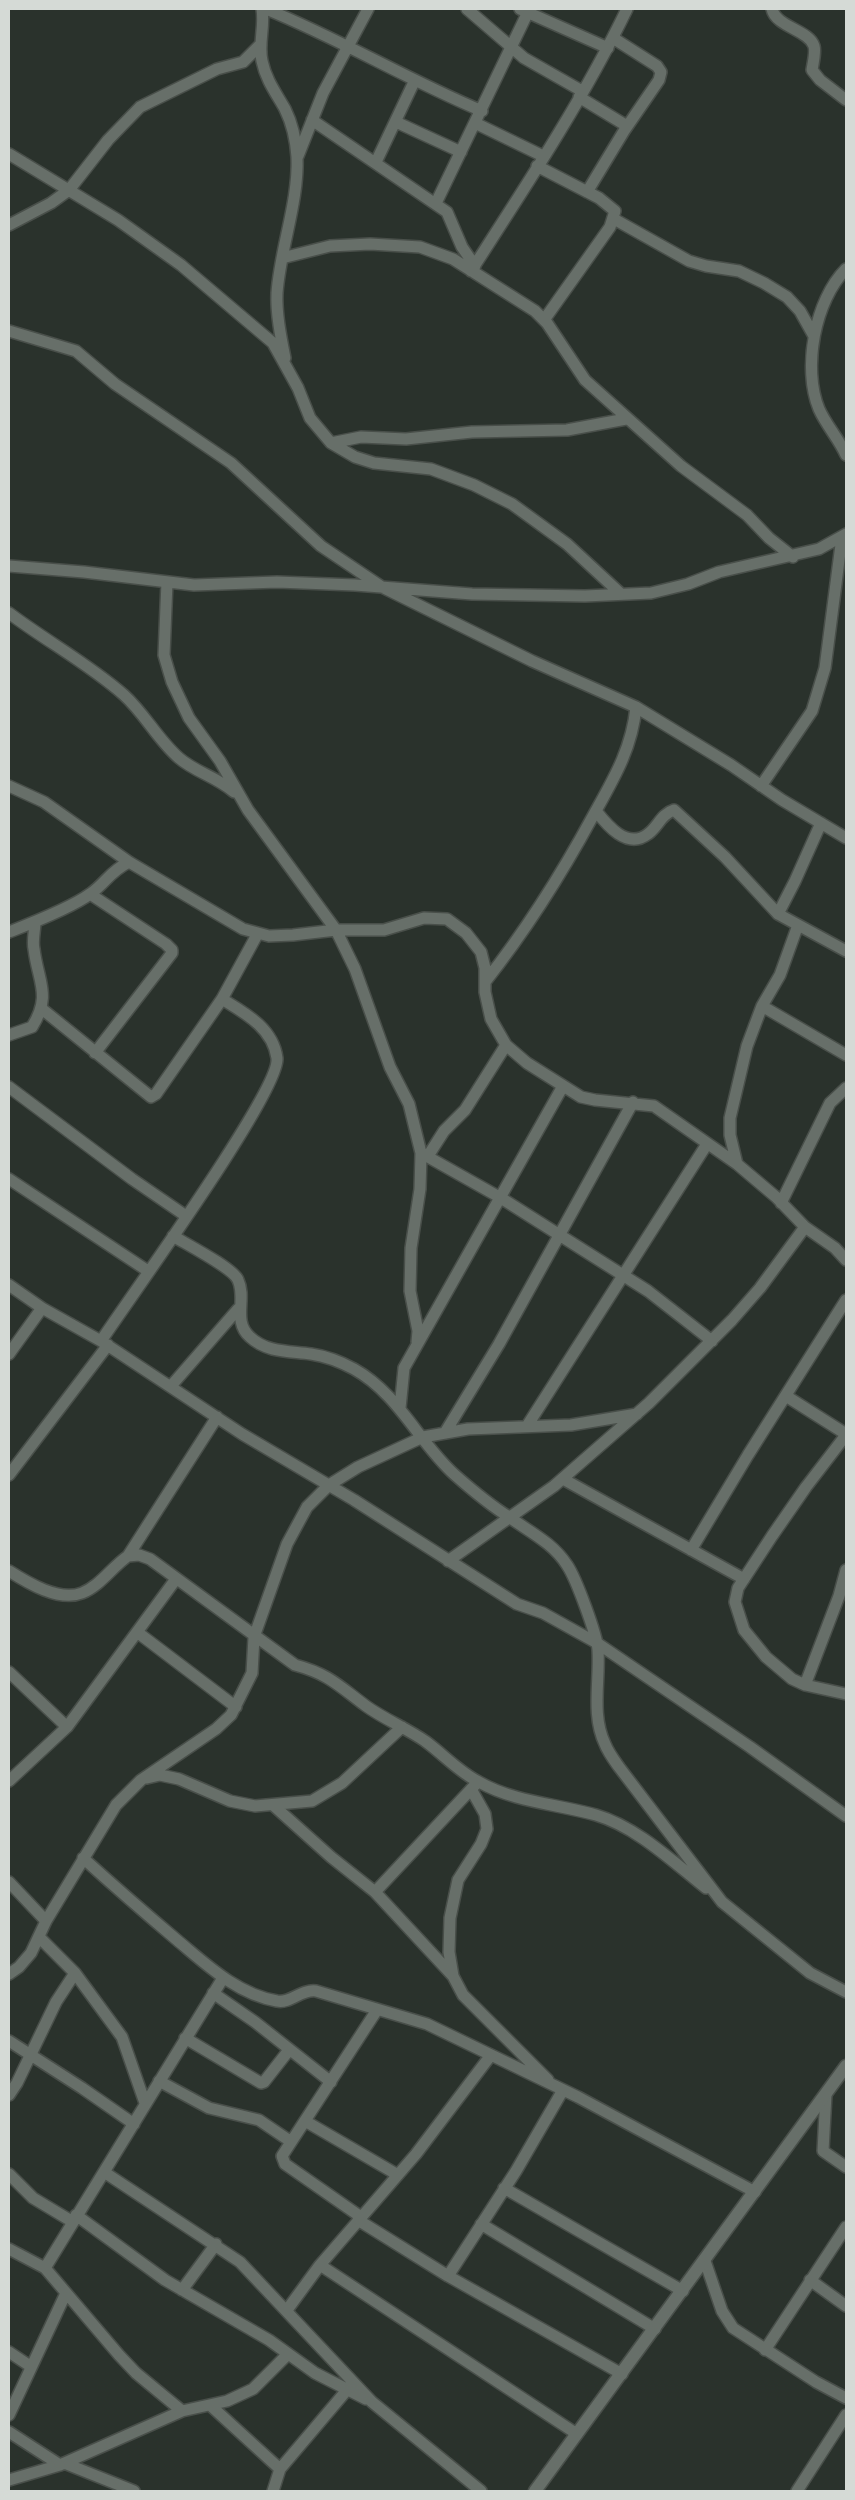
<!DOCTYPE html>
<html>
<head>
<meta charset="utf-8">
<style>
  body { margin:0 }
  #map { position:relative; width:855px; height:2500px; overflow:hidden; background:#2a322c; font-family:Rubik,sans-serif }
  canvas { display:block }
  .frame { position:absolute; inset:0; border:10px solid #d5dad6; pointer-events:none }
</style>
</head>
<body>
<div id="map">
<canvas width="855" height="2500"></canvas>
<div class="frame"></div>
</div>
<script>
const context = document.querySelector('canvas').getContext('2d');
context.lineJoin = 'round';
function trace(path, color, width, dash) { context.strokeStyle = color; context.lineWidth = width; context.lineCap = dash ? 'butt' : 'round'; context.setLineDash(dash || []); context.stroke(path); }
const minor = new Path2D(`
  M262 9C265 27 258 43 262 61 266 80 276 93 285 109 292 123 296 142 297 157 299 201 280 249 277 293 276 314 281 338 285 358
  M266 9C340 39 408 80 482 111
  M467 9 524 58 582 91
  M520 9 608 48
  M772 9C776 27 809 30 814 46 816 52 813 63 812 70L820 80 846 100
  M579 97 627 126
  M312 120 447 212 462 247 475 266
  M396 122 461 152
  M475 123 543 156
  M9 154 118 220 181 265 273 343 298 388 310 418 331 443 355 457 374 463 431 469 474 485 512 504 567 544 621 594
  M298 156 323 93 368 9
  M376 162 414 82
  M537 166 599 198 615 211 610 227 544 320
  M587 192 624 131 659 80 661 72 657 66 613 38
  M436 203 528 12
  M614 219 689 261 706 266 739 271 764 283 787 297 800 311 814 336
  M9 225 51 203 69 190 108 140 140 107 217 69 243 62 259 46
  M282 258 330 246 370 244 420 247 453 259 535 311 547 323 585 380 681 466 747 515 769 538 793 557
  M846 269C815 300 802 368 819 409 826 425 839 439 846 455
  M471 271C526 186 583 100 627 9
  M9 331 76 351 115 384 231 463 321 546 382 587 532 661 636 707 731 765 782 800 846 838
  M331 443 361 437 406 439 472 432 567 430 626 419
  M9 566 84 572 194 585 277 582 355 585 472 594 585 596 651 593 688 584 719 572 819 549 846 534
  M167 582 164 655 172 682 189 718 220 761 248 810 336 930 355 969 390 1067 409 1104 421 1153 420 1189 411 1248 410 1291 418 1331 417 1342
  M9 613C46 641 89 664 124 695 145 714 158 740 179 758 195 772 217 777 234 792
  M9 786 44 802 129 862 243 929 269 936 293 935 336 930H384L424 918 447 919 466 933 481 952 485 968V992L491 1019 506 1045 527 1063 581 1097 595 1100 654 1106 737 1164 776 1197 805 1227 835 1248 846 1260
  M761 786 812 711 825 668 842 537
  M596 811C607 825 627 850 648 834 658 827 661 814 674 810L725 857 778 914 846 951
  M90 894 166 944 172 950V953L95 1053
  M778 914 795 881 821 823
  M9 932C32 923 71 908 90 894 106 883 109 872 129 862
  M485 982C527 929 561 875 593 816 613 780 632 749 636 707
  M762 1006 846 1055
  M42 1009 151 1097 156 1094 222 999 258 933
  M9 1035 32 1027C52 995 38 982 34 949 32 941 35 930 35 922
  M9 1087 132 1179 186 1216
  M421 1153 501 1198 648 1291 712 1341
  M428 1156 444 1131 465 1110 506 1045
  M737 1164 730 1135V1118L747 1046 762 1006 780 975 798 925
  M9 1179 148 1271
  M781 1203 830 1103 846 1088
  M173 1236C186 1244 233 1268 238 1280 247 1299 232 1321 250 1337 267 1353 290 1351 311 1354 325 1356 341 1362 354 1369 399 1394 419 1443 455 1475 472 1490 490 1505 509 1517 530 1532 553 1543 567 1565 576 1578 597 1635 598 1650 600 1681 591 1715 605 1744 608 1752 614 1760 619 1767L722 1902 810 1973 846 1992
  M9 1285 42 1308 101 1341 242 1434 354 1500 517 1604 543 1613 597 1643 750 1747 846 1816
  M101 1341C128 1300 281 1090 277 1058 273 1028 245 1013 222 999
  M9 1354 42 1308
  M171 1386 238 1309
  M786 1396 846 1434
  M400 1408 404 1368 563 1086
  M527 1426 707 1144
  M446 1431 499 1344 633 1102
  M846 1435 806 1487 772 1536 738 1588 735 1602 744 1630 766 1657 792 1679 805 1685 846 1694
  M9 1475 108 1345
  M563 1479 744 1579
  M691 1550 748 1455 846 1300
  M128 1556 139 1555 150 1559 295 1665C329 1674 339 1686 366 1706 384 1719 406 1728 425 1741 443 1754 459 1772 479 1782 514 1802 557 1804 596 1815 637 1827 673 1862 706 1888
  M448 1561 554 1486 649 1403 732 1320 760 1288 805 1227
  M9 1571C28 1583 59 1602 82 1593 100 1586 112 1567 128 1556L217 1417
  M137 1632 236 1707
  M9 1672 67 1727
  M805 1685 839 1596 846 1570
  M147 1778 160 1775 179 1779 230 1801 255 1806 312 1801 342 1783 402 1727
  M9 1781 67 1727 176 1579
  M471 1789 485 1814 487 1829 481 1844 458 1880 450 1918 449 1952 453 1976 463 1995 548 2080
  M273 1805 331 1857 375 1892 453 1976
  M83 1858C114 1886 145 1913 177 1940 207 1965 237 1994 277 2001 290 2004 301 1989 316 1991L427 2024 578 2097 755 2192
  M9 1882 46 1921
  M375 1892 475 1785
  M39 1937 75 1973 122 2037 145 2103
  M9 1974 19 1967 31 1953 46 1921 116 1805 141 1780 216 1729 231 1715 252 1673 254 1637 287 1544 307 1507 329 1485 358 1467 423 1437 468 1429 571 1425 637 1414
  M213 1993 255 2022 331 2082
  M185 2038 261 2083 264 2082 289 2050
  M9 2041 82 2088 134 2124
  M159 2081 209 2108 259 2120 290 2141
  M826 2094 823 2151 846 2167
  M9 2095 17 2083 56 2002 75 1973
  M305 2121 398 2175
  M104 2172 240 2262 372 2402 481 2491
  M9 2174 33 2198 73 2222
  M504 2188 683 2291
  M76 2215 165 2280 269 2340 315 2373 366 2399
  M361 2217 285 2164 282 2156 377 2010
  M358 2220 448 2276 622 2374
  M481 2224 655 2329
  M9 2249 45 2268 119 2355 136 2373 182 2411
  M705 2261 722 2311 733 2328 816 2382 846 2398
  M320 2265 577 2434
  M45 2268 223 1978
  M448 2276 516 2171 563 2090
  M810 2280 846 2306
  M182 2290 216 2244
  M287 2310 320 2265 416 2154 491 2055
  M765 2350 846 2227
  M9 2352 30 2366
  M210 2405 280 2469
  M9 2415 66 2293
  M9 2432 60 2465
  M64 2463 134 2491
  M9 2480 60 2465 182 2411 227 2401 253 2389 288 2354
  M273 2491 280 2469 347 2390
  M797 2491 846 2415`);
const tertiary = new Path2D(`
  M535 2491 846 2066`);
trace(minor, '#494f4a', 14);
trace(tertiary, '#494f4a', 15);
trace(minor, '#676f69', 11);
trace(tertiary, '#676f69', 12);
</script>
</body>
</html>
